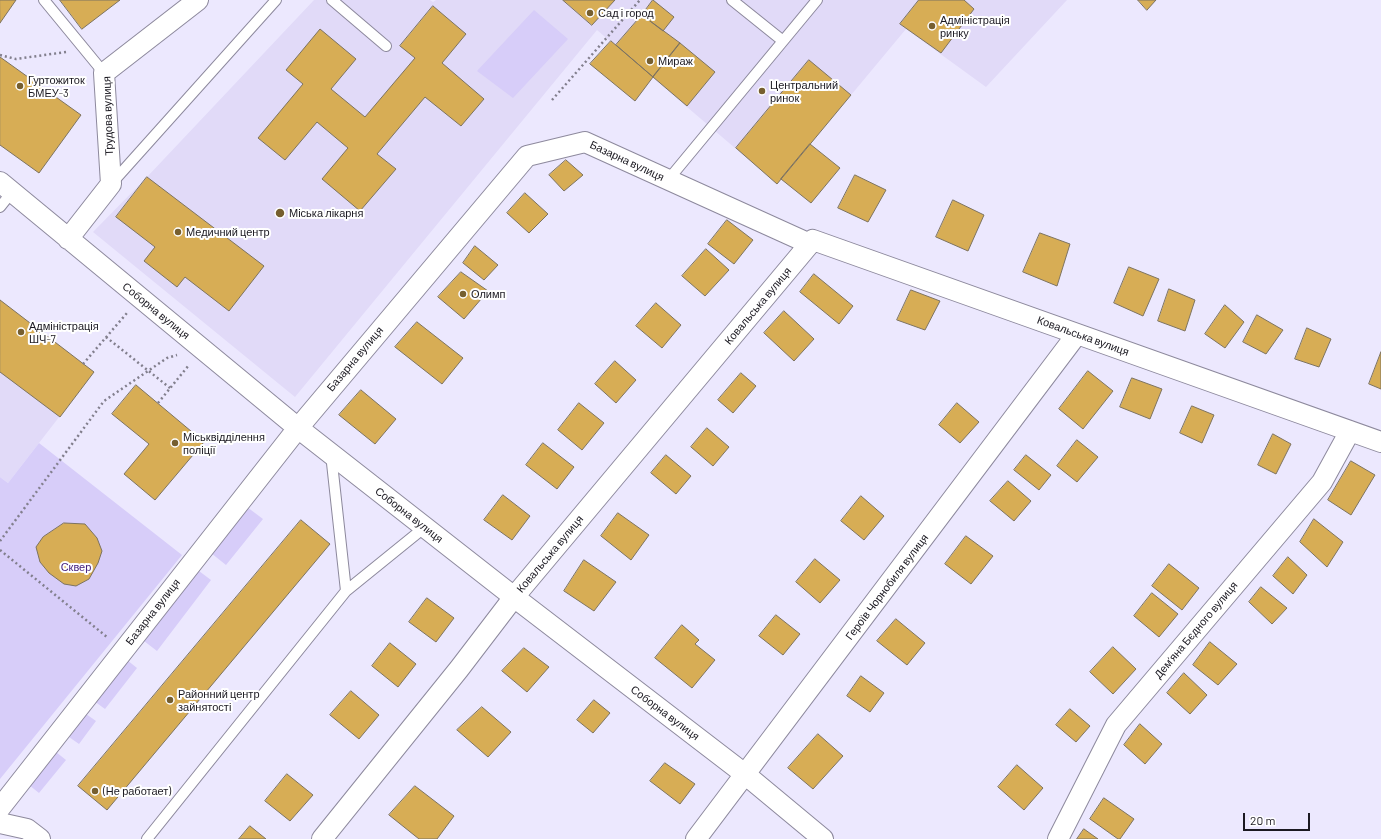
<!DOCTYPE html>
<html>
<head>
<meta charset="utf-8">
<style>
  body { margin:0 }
  #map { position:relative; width:1381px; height:839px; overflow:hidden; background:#ece8fe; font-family:Barlow,sans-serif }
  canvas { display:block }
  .scale { position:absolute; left:1243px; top:813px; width:67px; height:18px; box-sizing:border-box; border:2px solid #1b1921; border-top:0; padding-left:5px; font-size:12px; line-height:14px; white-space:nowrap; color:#1b1921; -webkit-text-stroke:3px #fff; paint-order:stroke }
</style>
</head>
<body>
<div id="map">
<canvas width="1381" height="839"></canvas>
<div class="scale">20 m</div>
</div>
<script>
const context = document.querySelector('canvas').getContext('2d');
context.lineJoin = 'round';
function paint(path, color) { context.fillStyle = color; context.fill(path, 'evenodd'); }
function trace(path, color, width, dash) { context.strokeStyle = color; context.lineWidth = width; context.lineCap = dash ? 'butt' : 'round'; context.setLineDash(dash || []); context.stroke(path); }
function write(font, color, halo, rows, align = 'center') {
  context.font = font + ' Barlow,sans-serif'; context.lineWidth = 4; context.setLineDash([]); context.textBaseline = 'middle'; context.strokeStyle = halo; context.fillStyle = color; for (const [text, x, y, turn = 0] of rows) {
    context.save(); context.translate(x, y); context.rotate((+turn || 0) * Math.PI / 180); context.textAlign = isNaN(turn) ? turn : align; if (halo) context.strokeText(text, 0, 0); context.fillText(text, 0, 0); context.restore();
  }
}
const built = new Path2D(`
  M314 0H430L433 2 436 0H1067L986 87 906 29 777 184 597 30 295 397 93 232 147 177Z
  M0 300 94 372 8 483 0 477Z`);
const green = new Path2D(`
  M534 10 568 39 513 98 477 71Z
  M39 443 182 555 0 779V477L8 483Z
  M247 507 263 519 226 565 211 553Z
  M199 571 211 580 157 651 144 641Z
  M127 660 137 668 105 709 94 701Z
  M86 714 96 721 79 744 69 737Z
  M56 752 66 760 39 793 29 785Z`);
const building = new Path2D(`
  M0 0H16L0 23Z
  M60 0H120L82 29Z
  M563 0H615L592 25Z
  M653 0 674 17 663 31 642 15Z
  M919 0H964L974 9 941 53 900 24Z
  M1138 0H1156L1147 10Z
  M433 6 466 34 442 63 484 99 461 126 425 97 377 154 396 169 360 211 322 179 348 148 317 122 285 160 258 138 303 84 286 70 320 29 356 59 331 89 365 117 415 58 400 46Z
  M642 15 680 43 653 77 616 45Z
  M611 41 653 77 635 101 590 64Z
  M680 43 715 72 687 106 653 77Z
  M0 57 81 115 39 173 0 145Z
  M809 60 851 95 777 184 736 148Z
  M810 144 840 168 811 203 781 179Z
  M566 160 583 175 564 191 549 175Z
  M855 175 886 190 868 222 838 208Z
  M147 177 264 266 229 311 185 277 177 287 144 261 155 247 116 217Z
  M525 193 548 214 529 233 507 213Z
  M953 200 984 215 968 251 936 237Z
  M727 220 753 240 734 264 708 244Z
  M1040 233 1070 244 1057 286 1023 272Z
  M475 246 498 265 484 280 463 263Z
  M706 249 729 270 705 296 682 276Z
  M1129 267 1159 279 1143 316 1114 303Z
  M461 272 488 291 464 319 438 297Z
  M814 274 853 306 839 324 800 292Z
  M1169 289 1195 300 1185 331 1158 321Z
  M911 290 940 301 925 330 897 320Z
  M0 300 94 372 60 417 0 372Z
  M656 303 681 325 662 348 636 326Z
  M1225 305 1244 322 1225 348 1205 334Z
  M784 311 814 339 794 361 764 333Z
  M1257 315 1283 330 1266 354 1243 342Z
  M417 322 463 358 442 384 395 347Z
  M1307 328 1331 339 1319 367 1295 359Z
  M1381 352V389L1369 384Z
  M615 361 636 380 616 403 595 384Z
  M1088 371 1113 391 1083 429 1059 409Z
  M741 373 756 386 733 413 718 400Z
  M1132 378 1162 389 1150 419 1120 407Z
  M136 385 204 442 155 500 124 474 149 444 112 414Z
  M361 390 396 419 375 444 339 415Z
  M579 403 604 423 582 450 558 430Z
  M957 403 979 422 960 443 939 425Z
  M1192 406 1214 415 1202 443 1180 433Z
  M707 428 729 447 713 466 691 447Z
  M1273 434 1291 444 1276 474 1258 465Z
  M1077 440 1098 457 1077 482 1057 466Z
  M543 443 574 467 557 489 526 465Z
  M666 455 691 476 676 494 651 473Z
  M1026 455 1051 475 1039 490 1014 470Z
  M1351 461 1375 475 1351 515 1328 500Z
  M1008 481 1031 501 1014 521 990 501Z
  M503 495 530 516 512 540 484 520Z
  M861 496 884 516 864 540 841 521Z
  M618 513 649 535 631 560 601 536Z
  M1314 519 1343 542 1327 567 1300 542Z
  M301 520 330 544 107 810 78 786Z
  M64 523 85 524 97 538 102 551 98 563 89 579 76 586 64 584 49 573 40 562 36 547 43 537Z
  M966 536 993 556 971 584 945 564Z
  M1288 557 1307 575 1293 594 1273 576Z
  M815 559 840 580 820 603 796 582Z
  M584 560 616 582 594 611 564 591Z
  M1169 564 1199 588 1182 610 1152 586Z
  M1261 587 1287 608 1272 624 1249 602Z
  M1152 593 1178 614 1159 637 1134 616Z
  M427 598 454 618 436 642 409 622Z
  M776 615 800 634 783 655 759 636Z
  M896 619 925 643 907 665 877 641Z
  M682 625 699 640 695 644 715 660 692 688 655 658Z
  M1210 642 1237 664 1218 685 1193 665Z
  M390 643 416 664 398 687 372 666Z
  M1113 647 1136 669 1113 694 1090 672Z
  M524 648 549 667 527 692 502 671Z
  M1184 673 1207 695 1190 714 1167 693Z
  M861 676 884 693 870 712 847 696Z
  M351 691 379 715 359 739 330 715Z
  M594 700 610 713 593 733 577 720Z
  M482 707 511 732 488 757 457 730Z
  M1070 709 1090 726 1076 742 1056 725Z
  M1140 724 1162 744 1145 764 1124 745Z
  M818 734 843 756 813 789 788 768Z
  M665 763 695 784 680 804 650 781Z
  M1017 765 1043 788 1024 810 998 787Z
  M287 774 313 795 290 821 265 801Z
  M415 786 454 816 437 839H419L389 815Z
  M1104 798 1134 819 1120 839H1118L1090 819Z
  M250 826 266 839H239Z
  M1084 829 1098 839H1077Z`);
const path = new Path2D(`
  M0 55 16 59 66 52
  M552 100 640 0
  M106 337 170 388
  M83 364 127 313
  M158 403 189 365
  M0 541 104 401 167 358 177 355
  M0 550 107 637`);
const service = new Path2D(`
  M44 0 104 73
  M332 0 386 46
  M732 0 783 41
  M668 180 817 0
  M112 183 276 0
  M0 207 12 192
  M331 454 346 591
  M147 839 346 591 425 527`);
const minor = new Path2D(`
  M0 182 298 428 514 597 746 775 823 839
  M68 239 111 184 104 73 198 0
  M0 808 298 428 527 156 585 142 810 244
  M0 823 27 829 40 839
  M322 839 459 669 514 597 813 240 1381 442
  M696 839 1077 334
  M1058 839 1116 725 1322 482 1350 431`);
const markers = [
  [590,13,4,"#765f2f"],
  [932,26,4,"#765f2f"],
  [650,61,4,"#765f2f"],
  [20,86,4,"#765f2f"],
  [762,91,4,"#765f2f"],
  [280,213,5,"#765f2f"],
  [178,232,4,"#765f2f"],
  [463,294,4,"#765f2f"],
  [21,332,4,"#765f2f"],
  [175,443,4,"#765f2f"],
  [170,700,4,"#765f2f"],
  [95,791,4,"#765f2f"]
];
const poiNames = [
  ["Сад і город",598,13],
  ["Адміністрація",940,20],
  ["ринку",940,33],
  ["Мираж",658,61],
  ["Гуртожиток",28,80],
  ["БМЕУ-3",28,93],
  ["Центральний",770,85],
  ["ринок",770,98],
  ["Міська лікарня",289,213],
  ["Медичний центр",186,232],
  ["Олимп",471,294],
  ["Адміністрація",29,326],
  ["ШЧ-7",29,339],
  ["Міськвідділення",183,437],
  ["поліції",183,450],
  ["Районний центр",178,694],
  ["зайнятості",178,707],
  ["(Не работает)",103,791]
];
const streetNames = [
  ["Трудова вулиця",108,116,-92],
  ["Базарна вулиця",627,161,25],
  ["Ковальська вулиця",758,306,-50],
  ["Соборна вулиця",156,311,39],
  ["Ковальська вулиця",1083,336,20],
  ["Базарна вулиця",355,359,-50],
  ["Соборна вулиця",409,515,38],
  ["Ковальська вулиця",550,554,-50],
  ["Героїв Чорнобиля вулиця",887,587,-53],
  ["Базарна вулиця",153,612,-52],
  ["Дем’яна Бєдного вулиця",1196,630,-50],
  ["Соборна вулиця",665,713,37]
];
const parkNames = [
  ["Сквер",76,567]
];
paint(built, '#e1daf8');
paint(green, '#d7cdf9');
paint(building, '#d7ad55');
trace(building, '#7d7360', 1);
trace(service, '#8d899d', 12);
trace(minor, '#8d899d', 22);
trace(path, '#827f8d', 2.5, [2, 3]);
trace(service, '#fff', 10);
trace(minor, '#fff', 20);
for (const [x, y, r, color] of markers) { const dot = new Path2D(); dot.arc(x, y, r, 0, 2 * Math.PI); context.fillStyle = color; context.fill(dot); trace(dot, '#fff', 1.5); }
write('11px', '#1b1921', '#fff', poiNames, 'left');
write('11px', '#1b1921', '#fff', streetNames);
write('11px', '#45217e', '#fff', parkNames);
</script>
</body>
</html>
